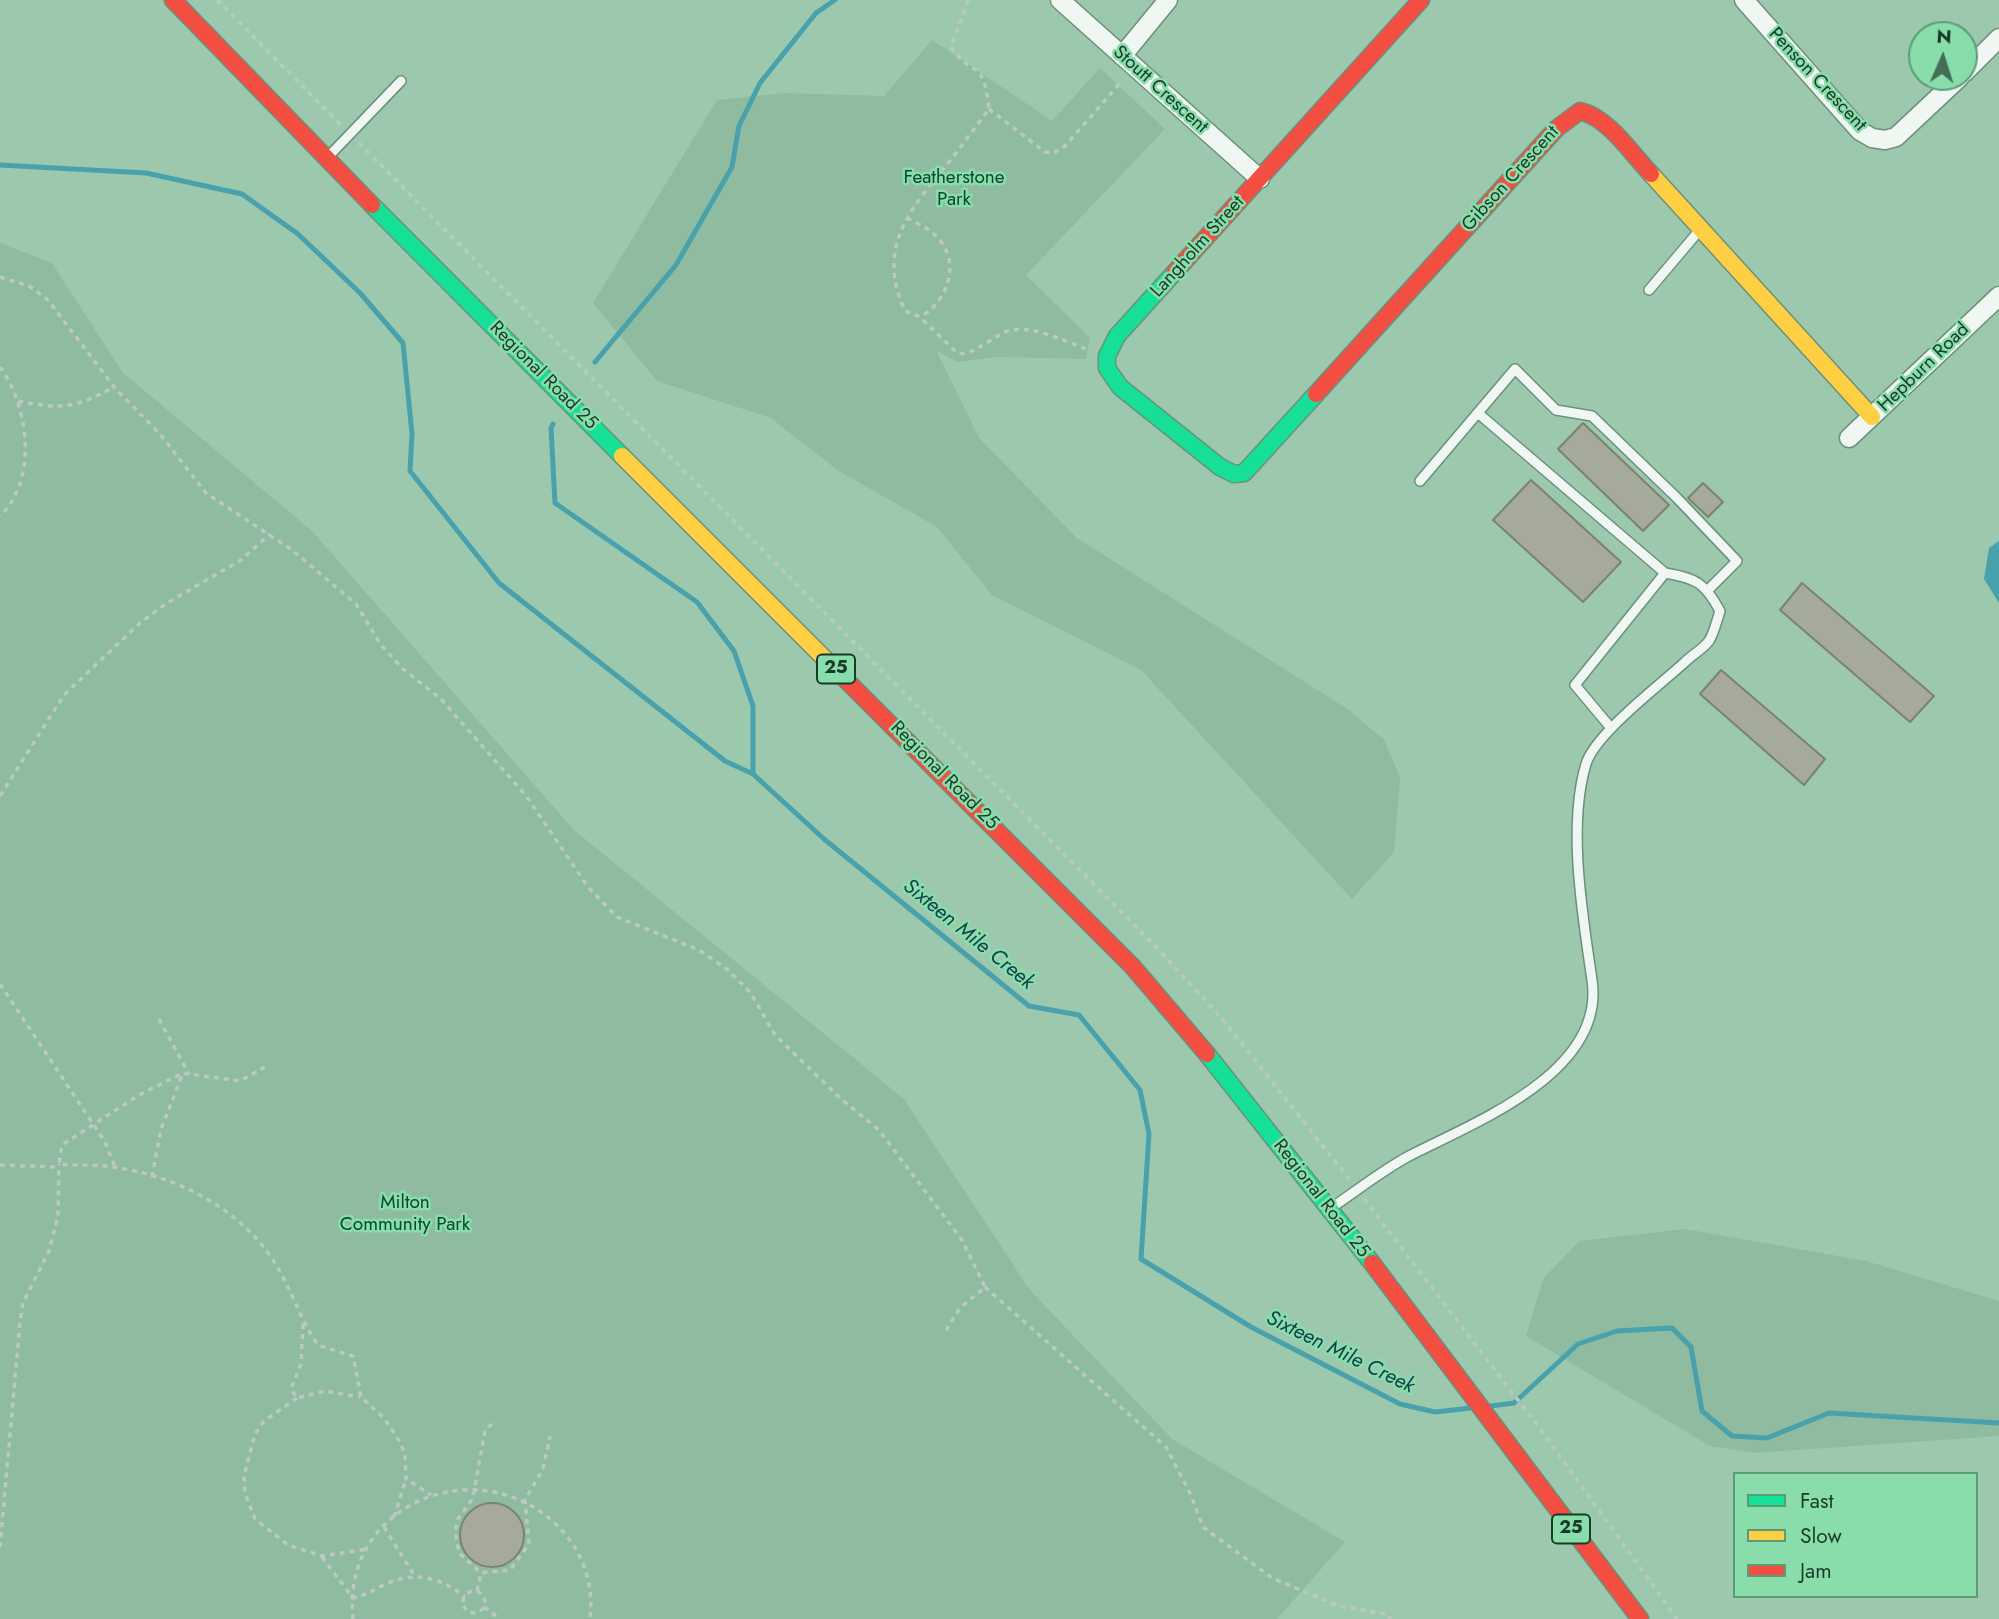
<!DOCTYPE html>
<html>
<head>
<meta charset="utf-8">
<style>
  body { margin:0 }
  #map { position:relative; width:1999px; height:1619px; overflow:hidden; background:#9cc9ae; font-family:Jost,sans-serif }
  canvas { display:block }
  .legend { position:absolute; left:1733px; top:1472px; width:245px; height:126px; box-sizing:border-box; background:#88ddab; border:2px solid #5b9c77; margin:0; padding:9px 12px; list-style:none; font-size:21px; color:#183b28 }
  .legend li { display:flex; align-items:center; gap:14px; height:35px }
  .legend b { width:35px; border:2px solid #5b9c77 }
  .north { position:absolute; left:1908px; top:21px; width:70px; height:70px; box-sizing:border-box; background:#88ddab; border:2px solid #5b9c77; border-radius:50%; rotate:3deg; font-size:19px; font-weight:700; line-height:28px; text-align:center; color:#183b28 }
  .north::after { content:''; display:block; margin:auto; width:24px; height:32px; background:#466d57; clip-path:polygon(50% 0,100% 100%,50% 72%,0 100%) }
</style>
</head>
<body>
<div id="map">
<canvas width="1999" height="1619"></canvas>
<ul class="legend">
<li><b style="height:9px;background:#16e098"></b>Fast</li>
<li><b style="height:9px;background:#ffcf43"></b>Slow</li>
<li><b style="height:9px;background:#f24e42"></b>Jam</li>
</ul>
<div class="north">N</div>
</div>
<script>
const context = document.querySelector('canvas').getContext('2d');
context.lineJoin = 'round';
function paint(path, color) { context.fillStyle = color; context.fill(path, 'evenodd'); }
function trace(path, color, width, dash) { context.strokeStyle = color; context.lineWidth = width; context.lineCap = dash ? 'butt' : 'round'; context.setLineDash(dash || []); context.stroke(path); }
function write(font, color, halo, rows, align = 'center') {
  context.font = font + ' Jost,sans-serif'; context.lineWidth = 5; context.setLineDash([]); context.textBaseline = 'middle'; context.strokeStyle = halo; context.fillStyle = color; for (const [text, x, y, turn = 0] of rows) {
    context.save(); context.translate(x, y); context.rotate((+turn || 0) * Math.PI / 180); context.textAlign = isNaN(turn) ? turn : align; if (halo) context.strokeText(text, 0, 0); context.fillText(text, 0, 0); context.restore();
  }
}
const green = new Path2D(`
  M932 40 1052 121 1100 68 1165 129 1026 275 1090 338 1086 359 997 357 957 362 936 350 979 438 1077 538 1349 710 1384 740 1400 777 1394 852 1352 899 1141 670 992 595 937 527 837 470 771 418 657 381 593 303 717 100 784 93 884 96Z
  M0 243 52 263 123 373 311 530 574 830 904 1099 1029 1289 1172 1439 1345 1542 1277 1619H0Z
  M1685 1229 1866 1261 1999 1301V1436L1754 1453 1710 1446 1526 1336 1543 1279 1579 1241Z`);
const water = new Path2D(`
  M1999 541V603L1984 579 1989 548Z`);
const stream = new Path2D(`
  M0 165 146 173 242 194 298 234 360 293 403 343 412 434 410 471 499 583 725 761 753 774 824 839 1029 1006 1079 1015 1140 1090 1149 1134 1141 1259 1251 1327 1400 1404 1435 1412 1471 1408
  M595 362 676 265 732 167 739 126 760 83 816 13 835 0
  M553 424 551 428 555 503 697 602 734 651 753 706V774
  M1491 1406 1514 1403 1578 1344 1617 1331 1672 1328 1691 1347 1702 1411 1732 1436 1767 1438 1829 1413 1999 1423`);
const building = new Path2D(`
  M1583 423 1669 505 1643 531 1558 449Z
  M1531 480 1621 562 1583 602 1493 520Z
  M1703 483 1723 502 1708 517 1688 498Z
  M1802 583 1934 696 1910 722 1780 610Z
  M1721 670 1825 759 1804 785 1700 694Z
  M460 1535a32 32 0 1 1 64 0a32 32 0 1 1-64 0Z`);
const path = new Path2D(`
  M217 0 341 125
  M968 0 951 47C973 80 983 55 989 109 977 125 965 141 953 157 914 206 874 244 905 311L920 317 957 353C975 357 994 333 1012 330 1035 326 1064 341 1086 349
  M989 109 1045 152 1054 153 1065 146 1122 81
  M359 143 1161 952 1224 1021 1349 1179
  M907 218C917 223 928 228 936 236 962 261 948 302 920 317
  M0 277 29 286 48 300 114 387 160 434 206 493 292 550 356 604 381 645 403 669 441 699 527 797 588 887 617 917 699 950 728 970 750 992 775 1035 840 1098 879 1130 962 1240 985 1287 960 1308 945 1332
  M0 367C29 406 38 480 0 516
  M18 401C62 410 75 408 114 387
  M0 796 64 695 139 624 167 603 241 560 270 534
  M0 984 105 1142 115 1167
  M159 1019 189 1074
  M265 1067 240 1081 183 1073 139 1095 62 1145 59 1164C77 1166 95 1164 113 1167 178 1176 244 1210 278 1268 293 1294 301 1321 318 1345L353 1356 361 1397 384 1418 400 1442 405 1455 406 1479 431 1495
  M0 1165 57 1167
  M152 1177 161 1129 183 1073
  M1364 1199 1544 1434 1677 1619
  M985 1287 1166 1447 1191 1495 1203 1527 1272 1578 1339 1606 1385 1614 1391 1619
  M303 1324 301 1364 291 1389 297 1398 325 1391 360 1397
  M297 1398 264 1421 255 1434 244 1476 245 1493 255 1519 288 1545 322 1556 368 1549
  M492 1424 485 1430 473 1498 458 1519 455 1531 459 1553 481 1573 510 1570 529 1544 525 1500 543 1469 550 1436
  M394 1517 406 1479
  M384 1527 414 1575
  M0 1547 20 1322 23 1303 49 1251 58 1216 59 1164
  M322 1557 353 1598C367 1595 375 1589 388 1583 416 1571 442 1578 465 1597
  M477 1591 481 1573
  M463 1602a11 11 0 1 1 22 0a11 11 0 1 1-22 0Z
  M484 1607 500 1619
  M353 1619C340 1499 489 1445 565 1534 585 1557 594 1589 590 1619`);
const lane = new Path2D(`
  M328 157 401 81
  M1649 290 1698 232
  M1479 414 1665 573
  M1420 481 1515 369 1556 410 1592 416 1677 498 1737 561 1708 590
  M1334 1206C1359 1189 1383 1170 1409 1156 1473 1123 1606 1073 1592 980 1583 917 1567 827 1586 764 1595 734 1660 685 1685 662 1692 655 1703 649 1709 641 1714 633 1717 620 1720 611 1705 583 1696 578 1665 573L1575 685 1611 728`);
const street = new Path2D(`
  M1060 0 1260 179
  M1744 0 1860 131 1872 138 1885 140 1896 137 1960 77
  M1122 56 1168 0
  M1964 73 1999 38
  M1849 438 1999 296`);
const fast = new Path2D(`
  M372 205 622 456
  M1174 273 1117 336 1107 356V368L1120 387 1220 467 1234 474 1244 473 1316 394
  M1207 1054 1372 1263`);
const slow = new Path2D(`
  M1651 174 1872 417
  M622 456 841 675`);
const jam = new Path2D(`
  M173 0 372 205
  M1174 273 1421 0
  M1316 394 1556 129 1580 111C1609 118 1631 153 1651 174
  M841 675 1133 967 1207 1054
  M1372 1263 1640 1619`);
const shields = [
  [836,669,38],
  [1571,1529,38]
];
const shieldNames = [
  ["25",836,669],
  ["25",1571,1529]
];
const streetNames = [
  ["Penson Crescent",1817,80,47],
  ["Stoutt Crescent",1160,90,42],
  ["Gibson Crescent",1511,179,-48],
  ["Langholm Street",1198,247,-48],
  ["Hepburn Road",1924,368,-44],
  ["Regional Road 25",543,376,45],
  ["Regional Road 25",944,776,45],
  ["Regional Road 25",1321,1199,52]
];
const parkNames = [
  ["Featherstone",954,178],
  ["Park",954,200],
  ["Milton",405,1203],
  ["Community Park",405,1225]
];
const waterNames = [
  ["Sixteen Mile Creek",968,935,39],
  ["Sixteen Mile Creek",1340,1353,26]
];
paint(green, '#8fbba0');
paint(water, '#49a2ab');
trace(stream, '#49a2ab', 5);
paint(building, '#a6aa9a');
trace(building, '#7b8271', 2);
trace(lane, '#6b907b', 12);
trace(street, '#6b907b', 21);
trace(fast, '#6b907b', 19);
trace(slow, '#6b907b', 19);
trace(jam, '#6b907b', 19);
trace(path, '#bbc9c1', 3.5, [5, 5]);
trace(lane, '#f0f7f3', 9);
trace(street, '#f0f7f3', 18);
trace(fast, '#16e098', 16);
trace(slow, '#ffcf43', 16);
trace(jam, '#f24e42', 16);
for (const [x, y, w] of shields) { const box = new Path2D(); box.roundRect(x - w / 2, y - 14.5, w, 29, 5); context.fillStyle = '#88ddab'; context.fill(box); trace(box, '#183b28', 2); }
write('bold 18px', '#183b28', null, shieldNames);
write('19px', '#183b28', '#88ddab', streetNames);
write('19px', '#0b482b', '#88ddab', parkNames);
write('italic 21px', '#14414c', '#88ddab', waterNames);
</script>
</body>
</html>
